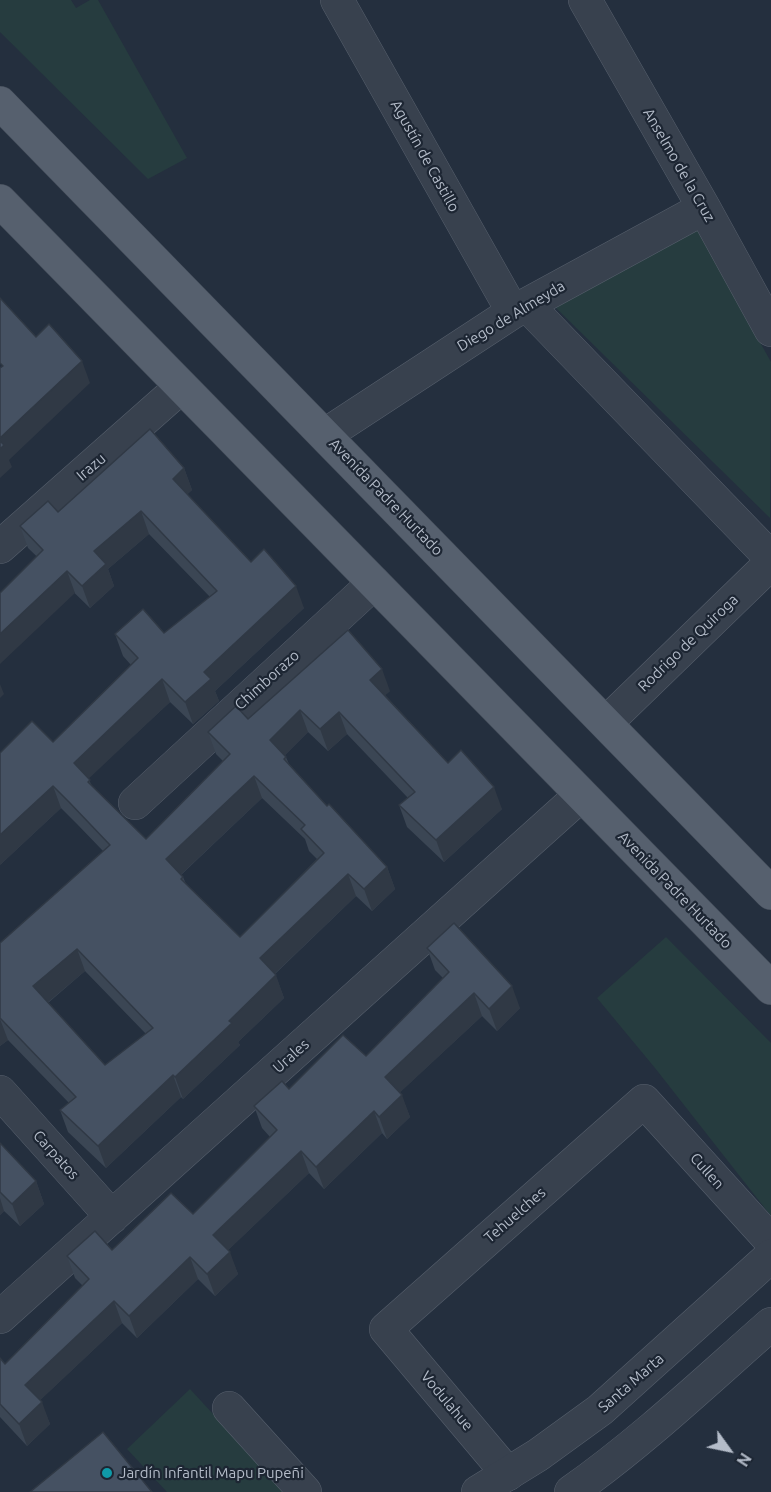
<!DOCTYPE html>
<html>
<head>
<meta charset="utf-8">
<style>
  body { margin:0 }
  #map { position:relative; width:771px; height:1492px; overflow:hidden; background:#242f3e; font-family:Ubuntu,sans-serif }
  canvas { display:block }
  .north { position:absolute; left:699px; top:1420px; width:60px; height:60px; -webkit-text-stroke:4px #1d2633; paint-order:stroke; rotate:123deg; font-size:16px; font-weight:700; line-height:24px; text-align:center; color:#b4bcc9 }
  .north::after { content:''; display:block; margin:auto; width:21px; height:27px; background:#b4bcc9; clip-path:polygon(50% 0,100% 100%,50% 72%,0 100%) }
</style>
</head>
<body>
<div id="map">
<canvas width="771" height="1492"></canvas>
<div class="north">N</div>
</div>
<script>
const context = document.querySelector('canvas').getContext('2d');
context.lineJoin = 'round';
function paint(path, color) { context.fillStyle = color; context.fill(path, 'evenodd'); }
function trace(path, color, width, dash) { context.strokeStyle = color; context.lineWidth = width; context.lineCap = dash ? 'butt' : 'round'; context.setLineDash(dash || []); context.stroke(path); }
function write(font, color, halo, rows, align = 'center') {
  context.font = font + ' Ubuntu,sans-serif'; context.lineWidth = 4.5; context.setLineDash([]); context.textBaseline = 'middle'; context.strokeStyle = halo; context.fillStyle = color; for (const [text, x, y, turn = 0] of rows) {
    context.save(); context.translate(x, y); context.rotate((+turn || 0) * Math.PI / 180); context.textAlign = isNaN(turn) ? turn : align; if (halo) context.strokeText(text, 0, 0); context.fillText(text, 0, 0); context.restore();
  }
}
const green = new Path2D(`
  M0 0H71L76 8 90 0H98L187 158 148 179 0 32Z
  M688 213 771 362 770 518 555 307Z
  M666 937 771 1043V1216L655 1068 597 998Z
  M190 1389 285 1492H167L127 1449Z`);
const minor = new Path2D(`
  M337 0 513 312
  M585 0 704 208 771 330
  M527 305 771 558
  M325 435 513 312 704 208
  M0 547 181 387
  M606 723 771 563
  M135 803 374 583
  M0 1092 112 1217
  M0 1317 581 795
  M229 1408 305 1492
  M508 1474 386 1329 644 1101 771 1241`);
const tertiary = new Path2D(`
  M478 1492 538 1455 600 1410 771 1256
  M571 1492C642 1442 706 1381 771 1324`);
const primary = new Path2D(`
  M0 103 771 893
  M0 201 771 988`);
const wall = new Path2D(`
  M184 468 192 490 187 494 251 562 304 608 215 691 219 701 193 724 170 702 88 778 92 786 146 839 223 761 216 754 208 732 248 719 390 691 385 695 448 763 502 809 444 862 407 827 399 805 408 798 347 734 328 751 308 732 285 755 289 764 327 806 387 867 395 889 372 911 356 896 275 974 284 998 238 1042 240 1045 183 1099 181 1097 106 1168 68 1132 60 1110 69 1103 8 1040 0 1046V943L103 851 77 824 61 808 0 865 53 742 131 665 123 656 115 634 164 633 210 597 149 534 108 569 114 586 90 608 28 548 20 526 58 512ZM262 798 305 839 309 851 317 859 240 937 186 884 183 877 181 875ZM85 971 146 1034 105 1065 48 1003Z
  M427 948 520 1008 497 1031 482 1016 400 1092 410 1117 387 1139 382 1133 324 1189 309 1173 228 1250 238 1274 215 1296 198 1279 137 1338 122 1323 40 1400 50 1424 27 1446 0 1417V1358L5 1364 83 1286 75 1278 67 1256 112 1250 193 1214 270 1137 262 1128 254 1106 289 1089 366 1056 443 978 435 970Z
  M0 1143 36 1181 44 1204 20 1226 4 1211 0 1215Z`);
const shadedWall = new Path2D(`
  M82 361 90 383 9 460 12 467 0 478V438Z
  M184 468 192 490 181 501 173 479Z
  M141 511 149 534 108 569 114 586 90 608 82 586 94 551Z
  M67 571 75 593 0 664V634Z
  M296 586 304 608 215 691 219 701 193 724 185 702 204 672Z
  M382 669 390 691 378 702 370 680Z
  M162 679 170 702 82 785 74 763Z
  M0 684 4 694 0 698Z
  M300 710 308 732 278 762 270 740Z
  M339 712 347 734 328 751 320 729Z
  M254 776 262 798 174 881 166 859Z
  M53 786 61 808 0 865V835Z
  M494 787 502 809 444 862 436 840Z
  M387 867 395 889 372 911 364 889Z
  M348 874 356 896 268 980 260 958Z
  M77 949 85 971 41 1008 33 986Z
  M276 975 284 998 238 1042 240 1045 183 1099 175 1077 229 1021Z
  M512 986 520 1008 497 1031 489 1009Z
  M474 993 482 1016 393 1099 385 1077Z
  M0 1019 8 1040 0 1046Z
  M173 1075 181 1097 106 1168 98 1146Z
  M402 1095 410 1117 387 1139 379 1117Z
  M374 1111 382 1133 324 1189 316 1167Z
  M301 1151 309 1173 221 1257 213 1235Z
  M36 1181 44 1204 20 1226 12 1204Z
  M0 1198 4 1211 0 1215Z
  M230 1252 238 1274 215 1296 207 1274Z
  M190 1257 198 1279 137 1338 129 1316Z
  M114 1301 122 1323 33 1407 25 1385Z
  M42 1402 50 1424 27 1446 19 1424Z`);
const building = new Path2D(`
  M0 298 36 337 49 324 82 361 0 438V368L3 366 0 363Z
  M150 429 184 468 173 479 251 562 264 549 296 586 204 672 211 679 185 702 162 679 74 763 90 780 88 782 146 839 230 754 208 732 236 706 248 719 348 630 382 669 370 680 448 763 461 750 494 787 436 840 399 805 415 792 339 712 320 729 300 710 270 740 286 757 284 759 327 806 329 804 387 867 364 889 348 874 260 958 276 975 229 1021 232 1023 175 1077 173 1075 98 1146 60 1110 76 1097 0 1018V943L110 845 69 802 53 786 0 835V753L32 721 53 742 138 658 115 634 143 609 164 633 217 591 141 511 94 551 106 564 82 586 67 571 0 634V593L43 550 20 526 48 501 58 512ZM254 776 305 825 301 829 324 853 240 937 181 879 183 877 166 859ZM77 949 153 1028 105 1065 33 986Z
  M0 441 4 445 0 449Z
  M454 923 512 986 489 1009 474 993 385 1077 402 1095 379 1117 374 1111 316 1167 301 1151 213 1235 230 1252 207 1274 190 1257 129 1316 114 1301 25 1385 42 1402 19 1424 0 1404V1358L5 1364 89 1279 67 1256 95 1231 112 1250 171 1193 193 1214 277 1130 254 1106 282 1081 289 1089 343 1035 366 1056 449 972 427 948Z
  M0 1143 36 1181 12 1204 0 1192Z
  M103 1432 152 1492H30Z`);
const markers = [
  [107,1473,6,"#0f9aa8"]
];
const streetNames = [
  ["Agustín de Castillo",425,156,61],
  ["Anselmo de la Cruz",679,165,60],
  ["Diego de Almeyda",511,316,-31],
  ["Irazu",91,467,-41],
  ["Avenida Padre Hurtado",386,497,46],
  ["Rodrigo de Quiroga",688,643,-44],
  ["Chimborazo",267,680,-42],
  ["Avenida Padre Hurtado",675,890,46],
  ["Urales",291,1056,-42],
  ["Carpatos",56,1155,48],
  ["Cullen",707,1171,48],
  ["Tehuelches",515,1215,-41],
  ["Santa Marta",631,1383,-41],
  ["Vodulahue",447,1401,50]
];
const poiNames = [
  ["Jardín Infantil Mapu Pupeñi",119,1473]
];
paint(green, '#263c3f');
trace(minor, '#565f6c', 34);
trace(tertiary, '#565f6c', 34);
trace(primary, '#414a57', 34);
trace(minor, '#38414e', 33);
trace(tertiary, '#38414e', 33);
trace(primary, '#56606e', 33);
paint(wall, '#3b4654');
paint(shadedWall, '#303945');
paint(building, '#455162');
trace(building, '#303945', 1.5);
for (const [x, y, r, color] of markers) { const dot = new Path2D(); dot.arc(x, y, r, 0, 2 * Math.PI); context.fillStyle = color; context.fill(dot); trace(dot, '#1d2633', 2); }
write('15px', '#b4bcc9', '#1d2633', streetNames);
write('15px', '#b4bcc9', '#1d2633', poiNames, 'left');
</script>
</body>
</html>
